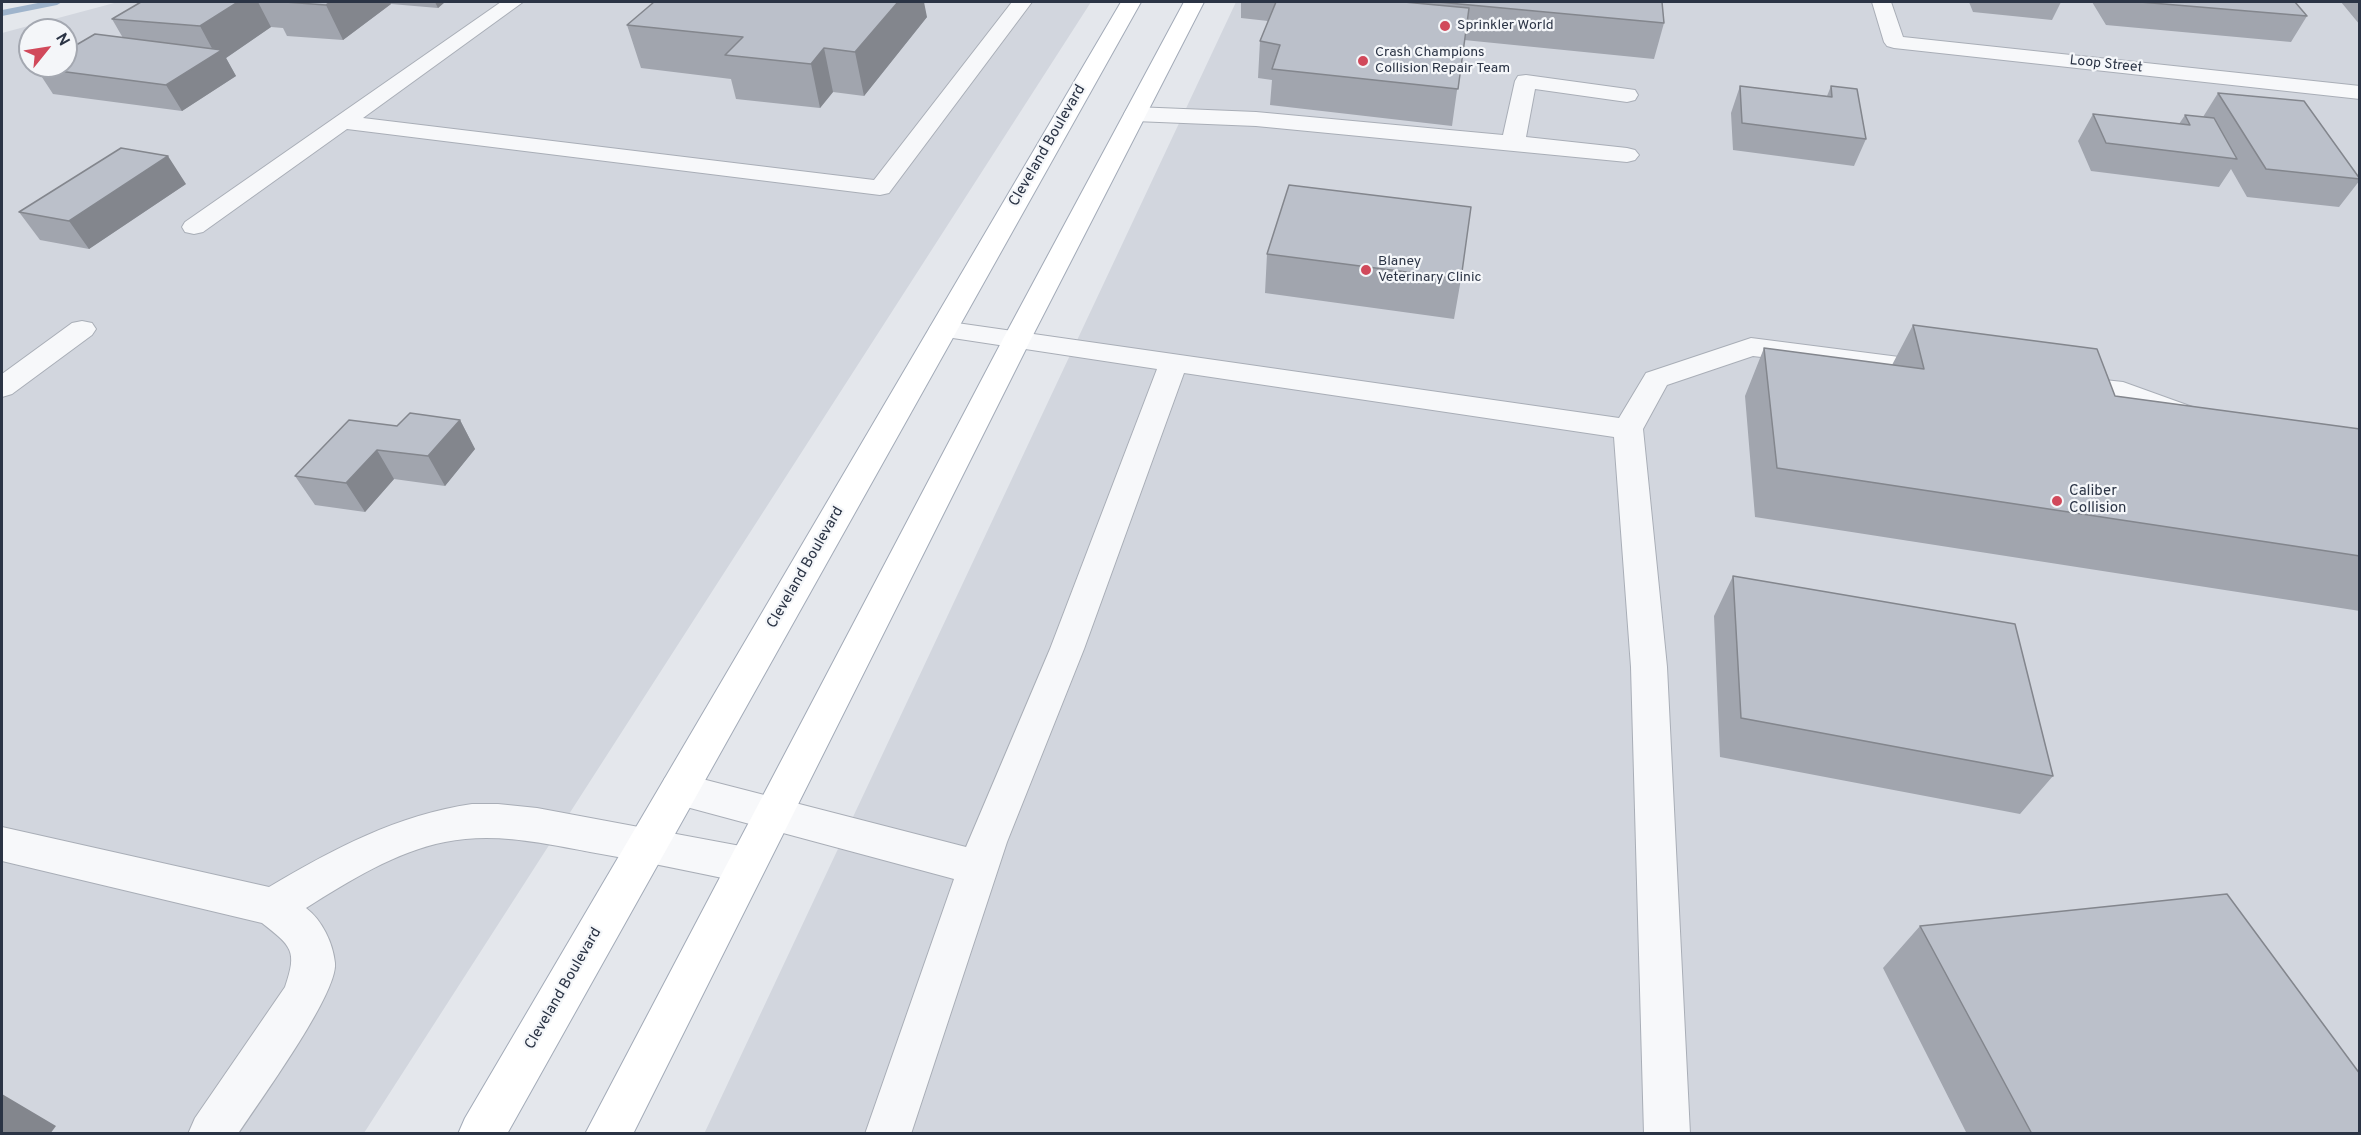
<!DOCTYPE html>
<html>
<head>
<meta charset="utf-8">
<style>
  body { margin:0 }
  #map { position:relative; width:2361px; height:1135px; overflow:hidden; background:#e4e7ec; font-family:Overpass,sans-serif }
  canvas { display:block }
  .frame { position:absolute; inset:0; border:3px solid #2b3445; pointer-events:none }
  .north { position:absolute; left:18px; top:18px; width:60px; height:60px; box-sizing:border-box; background:#f4f6f9; border:2px solid #a4a8b1; border-radius:50%; rotate:60deg; font-size:16px; font-weight:700; line-height:24px; text-align:center; color:#2b3445 }
  .north::after { content:''; display:block; margin:auto; width:21px; height:27px; background:#d1495b; clip-path:polygon(50% 0,100% 100%,50% 72%,0 100%) }
</style>
</head>
<body>
<div id="map">
<canvas width="2361" height="1135"></canvas>
<div class="frame"></div>
<div class="north">N</div>
</div>
<script>
const context = document.querySelector('canvas').getContext('2d');
context.lineJoin = 'round';
function paint(path, color) { context.fillStyle = color; context.fill(path, 'evenodd'); }
function trace(path, color, width, dash) { context.strokeStyle = color; context.lineWidth = width; context.lineCap = dash ? 'butt' : 'round'; context.setLineDash(dash || []); context.stroke(path); }
function write(font, color, halo, rows, align = 'center') {
  context.font = font + ' Overpass,sans-serif'; context.lineWidth = 4.5; context.setLineDash([]); context.textBaseline = 'middle'; context.strokeStyle = halo; context.fillStyle = color; for (const [text, x, y, turn = 0] of rows) {
    context.save(); context.translate(x, y); context.rotate((+turn || 0) * Math.PI / 180); context.textAlign = isNaN(turn) ? turn : align; if (halo) context.strokeText(text, 0, 0); context.fillText(text, 0, 0); context.restore();
  }
}
const built = new Path2D(`
  M118 2H1091L364 1133H2V33ZM30 30H66V66H30Z
  M1236 2H2359V1133L704 1134Z`);
const stream = new Path2D(`
  M43 2H62L57 5 2 16V10Z`);
const minor = new Path2D(`
  M501 2H523L363 118 874 180 1012 2H1032L889 193 880 195 347 129 203 232 194 234 185 232 182 227 185 222Z
  M1872 2H1891L1903 37 2360 86V99L1894 48 1887 46 1884 42Z
  M1526 75 1635 90 1638 95 1635 100 1627 102 1535 89 1526 137 1627 148 1635 150 1639 155 1635 160 1627 162 1256 126 1135 121 1127 119 1124 114 1127 109 1135 107 1256 112 1503 135 1515 81 1518 76Z
  M82 321 92 323 96 329 92 335 12 394 2 397V374L72 323Z
  M943 321 1619 418 1646 373 1751 338 1946 363 1950 369 1946 375 1936 378 1753 356 1667 385 1643 429 1667 667 1690 1134H1644L1631 667 1614 437 1184 373 1084 649 1007 842 911 1134H865L954 879 679 805 665 800 660 789 665 778 679 773 966 847 1050 649 1157 369 933 335 929 329 933 323Z
  M2068 376 2123 382 2198 409 2203 416 2198 423 2188 426 2118 400 2058 391 2054 385 2058 379Z
  M472 804H498L537 808 746 847 760 852 766 865 760 878 746 883C694 872 642 861 590 852 542 843 494 832 445 842 395 852 349 881 306 908 322 920 333 943 335 963 338 994 258 1103 238 1134H188L195 1118 285 987C298 950 291 946 262 923L2 861V827L269 887C333 849 397 815 472 804Z`);
const major = new Path2D(`
  M1121 2H1141L507 1134H458L465 1118Z
  M1184 2H1204L1031 339 633 1134H585L1003 339Z`);
const wall = new Path2D(`
  M141 2H445L438 8 391 4 343 40 287 36 283 28 271 27 226 58 236 76 182 111 53 94 36 68 123 38 112 19Z
  M1241 2H1662L1664 23 1654 59 1464 40 1452 126 1270 105 1272 80 1258 78 1260 41 1268 21 1241 18Z
  M1969 2H2061L2052 20 1973 12Z
  M2092 2H2295L2307 16 2291 42 2106 25Z
  M2341 2H2360V25Z
  M927 17 864 96 833 92 820 108 736 99 731 79 641 68 627 25Z
  M1740 86 1827 96 1831 86 1866 139 1854 166 1733 150 1731 113Z
  M2218 93 2360 180 2339 207 2247 197 2231 169 2219 187 2091 171 2078 141 2093 114 2179 124 2185 115 2203 117Z
  M186 184 89 249 40 240 19 212Z
  M1267 254 1461 279 1454 319 1265 293Z
  M1913 325 2115 396 2360 429V611L1755 517 1745 396 1764 348 1892 365Z
  M460 420 475 449 445 486 394 479 365 512 315 505 295 476 397 426Z
  M1733 576 2053 776 2020 814 1720 757 1714 616Z
  M1920 926 2360 1134H1967L1883 968Z`);
const shadedWall = new Path2D(`
  M238 2H258L271 27 226 58 236 76 182 111 166 85 215 54 200 26Z
  M331 2H390L391 4 343 40 326 5Z
  M435 2H445L438 8Z
  M898 2H924L927 17 864 96 855 52Z
  M824 48 833 92 820 108 811 64Z
  M168 156 186 184 89 249 69 221Z
  M460 420 475 449 445 486 428 456Z
  M377 450 394 479 365 512 346 483Z
  M2 1094 56 1126 50 1134H2Z`);
const building = new Path2D(`
  M141 2H238L200 26 112 19Z
  M285 2H331L326 5Z
  M654 2H898L855 52 824 48 811 64 725 55 743 37 627 25Z
  M1276 2H1404L1469 8 1458 89 1272 69 1280 45 1260 41Z
  M1438 2H1662L1664 23Z
  M2140 2H2295L2307 16Z
  M95 34 222 50 166 85 36 68 39 66H66V51Z
  M1740 86 1832 97 1831 86 1857 89 1866 139 1742 123Z
  M2218 93 2304 101 2360 179 2266 169Z
  M2093 114 2190 125 2185 115 2214 118 2237 159 2106 143Z
  M121 148 168 156 69 221 19 212Z
  M1289 185 1471 207 1461 279 1267 254Z
  M1913 325 2097 349 2115 396 2360 429V556L1777 468 1764 348 1924 369Z
  M410 413 460 420 428 456 377 450 346 483 295 476 349 420 397 426Z
  M1733 576 2015 624 2053 776 1741 718Z
  M2227 894 2360 1074V1134H2032L1920 926Z`);
const markers = [
  [1445,26,6,"#d1495b"],
  [1363,61,6,"#d1495b"],
  [1366,270,6,"#d1495b"],
  [2057,501,6,"#d1495b"]
];
const farPoinames = [
  ["Sprinkler World",1457,26],
  ["Crash Champions",1375,53],
  ["Collision Repair Team",1375,69],
  ["Blaney",1378,262],
  ["Veterinary Clinic",1378,278]
];
const farStreetnames = [
  ["Loop Street",2106,65,6]
];
const streetNames = [
  ["Cleveland Boulevard",1048,146,-60],
  ["Cleveland Boulevard",806,568,-60],
  ["Cleveland Boulevard",564,989,-60]
];
const poiNames = [
  ["Caliber",2069,492],
  ["Collision",2069,509]
];
paint(built, '#d2d6de');
paint(stream, '#9fb4cc');
trace(minor, '#a9aeb7', 2);
trace(major, '#a3abb8', 2);
paint(minor, '#f7f8fa');
paint(major, '#fff');
paint(wall, '#a1a5ae');
paint(shadedWall, '#83868d');
paint(building, '#bbc0ca');
trace(building, '#83868d', 1.5);
for (const [x, y, r, color] of markers) { const dot = new Path2D(); dot.arc(x, y, r, 0, 2 * Math.PI); context.fillStyle = color; context.fill(dot); trace(dot, '#f4f6f9', 2); }
write('14px', '#2b3445', '#f4f6f9', farPoinames, 'left');
write('14px', '#2b3445', '#f4f6f9', farStreetnames);
write('15px', '#2b3445', '#f4f6f9', streetNames);
write('15px', '#2b3445', '#f4f6f9', poiNames, 'left');
</script>
</body>
</html>
